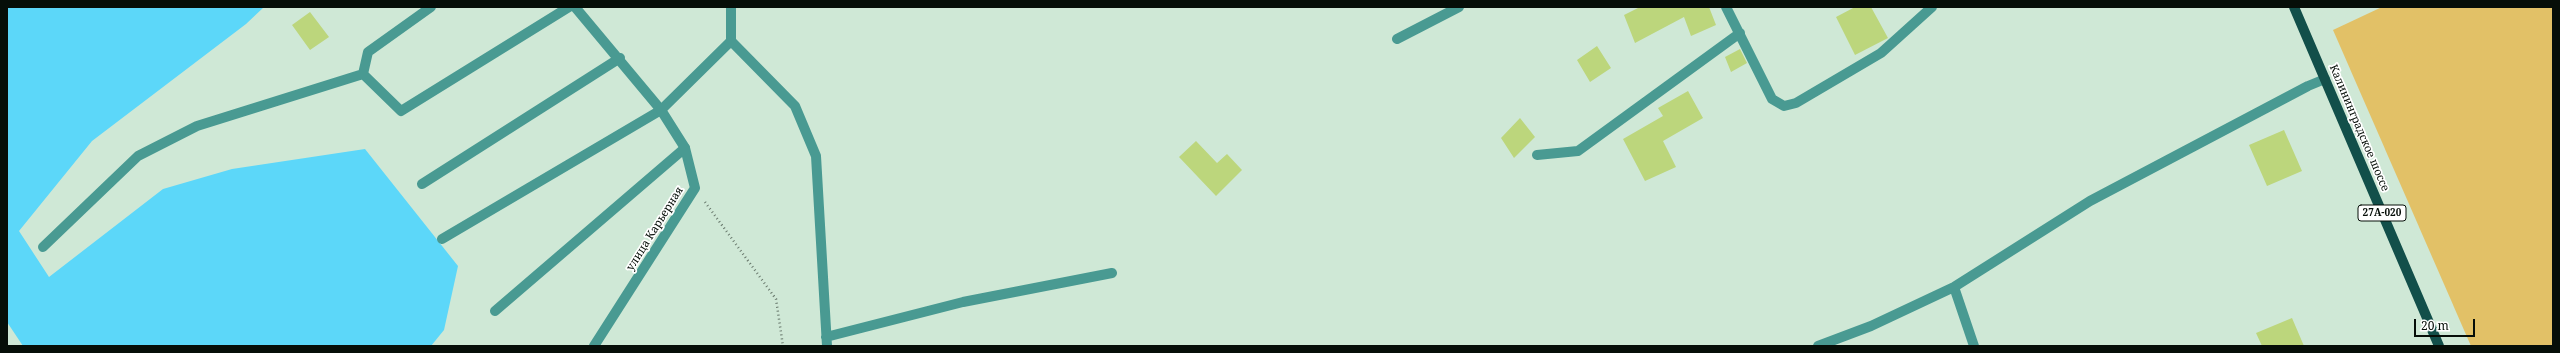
<!DOCTYPE html>
<html>
<head>
<meta charset="utf-8">
<style>
  body { margin:0 }
  #map { position:relative; width:2560px; height:353px; overflow:hidden; background:#cfe8d6; font-family:"Noto Serif",serif }
  canvas { display:block }
  .frame { position:absolute; inset:0; border:8px solid #060e08; pointer-events:none }
  .scale { position:absolute; left:2414px; top:319px; width:61px; height:18px; box-sizing:border-box; border:2px solid #060e08; border-top:0; padding-left:5px; font-size:12px; line-height:14px; white-space:nowrap; color:#060e08; -webkit-text-stroke:3px #fff; paint-order:stroke }
</style>
</head>
<body>
<div id="map">
<canvas width="2560" height="353"></canvas>
<div class="frame"></div>
<div class="scale">20 m</div>
</div>
<script>
const context = document.querySelector('canvas').getContext('2d');
context.lineJoin = 'round';
function paint(path, color) { context.fillStyle = color; context.fill(path, 'evenodd'); }
function trace(path, color, width, dash) { context.strokeStyle = color; context.lineWidth = width; context.lineCap = dash ? 'butt' : 'round'; context.setLineDash(dash || []); context.stroke(path); }
function write(font, color, halo, rows, align = 'center') {
  context.font = font + ' "Noto Serif",serif'; context.lineWidth = 3.5; context.setLineDash([]); context.textBaseline = 'middle'; context.strokeStyle = halo; context.fillStyle = color; for (const [text, x, y, turn = 0] of rows) {
    context.save(); context.translate(x, y); context.rotate((+turn || 0) * Math.PI / 180); context.textAlign = isNaN(turn) ? turn : align; if (halo) context.strokeText(text, 0, 0); context.fillText(text, 0, 0); context.restore();
  }
}
const green = new Path2D(`
  M2382 7H2553V346H2471L2333 30Z`);
const water = new Path2D(`
  M7 7H264L246 24 92 141 19 231 49 277 163 189 232 169 365 149 458 266 444 330 431 346H23L7 322Z`);
const building = new Path2D(`
  M1640 7H1709L1716 25 1691 36 1684 17 1635 43 1624 15Z
  M1855 7H1871L1888 38 1855 55 1836 17Z
  M310 12 329 37 310 50 292 25Z
  M1597 46 1611 68 1590 82 1577 60Z
  M1740 49 1747 63 1731 72 1725 57Z
  M1688 91 1703 118 1663 141 1676 167 1645 181 1623 139 1663 116 1658 108Z
  M1520 118 1535 137 1514 158 1501 138Z
  M2284 130 2302 171 2267 186 2249 145Z
  M1196 141 1217 163 1227 154 1242 170 1216 196 1179 157Z
  M2292 318 2304 346H2262L2256 333Z`);
const path = new Path2D(`
  M705 202 776 299 783 346`);
const lane = new Path2D(`
  M363 74 368 52 431 7
  M422 184 620 58
  M442 239 661 110 575 7
  M43 247 138 156 197 126 363 74 401 111 569 7
  M495 311 685 148`);
const street = new Path2D(`
  M1726 7 1772 99 1784 106 1796 103 1881 53 1932 7
  M1397 39 1459 7
  M731 41 795 106 816 156 827 346
  M1537 155 1578 151 1740 33
  M1954 287 1974 346
  M826 337 963 302 1112 273
  M594 346 695 188 685 148 661 110 731 41V7
  M1818 346 1871 326 1954 287 2090 201 2308 86 2325 79`);
const primary = new Path2D(`
  M2294 7 2439 346`);
const shields = [
  [2382,213,48]
];
const shieldNames = [
  ["27А-020",2382,213]
];
const streetNames = [
  ["Калининградское шоссе",2359,128,67],
  ["улица Карьерная",655,229,-58]
];
paint(green, '#e2c167');
paint(water, '#5cd7f9');
paint(building, '#bcd67c');
trace(path, '#68786c', 2.5, [1, 3]);
trace(lane, '#499a92', 10);
trace(street, '#499a92', 10);
trace(primary, '#124f4a', 10);
for (const [x, y, w] of shields) { const box = new Path2D(); box.roundRect(x - w / 2, y - 8, w, 16, 3); context.fillStyle = '#fff'; context.fill(box); trace(box, '#060e08', 1); }
write('bold 10px', '#060e08', null, shieldNames);
write('11px', '#060e08', '#fff', streetNames);
</script>
</body>
</html>
